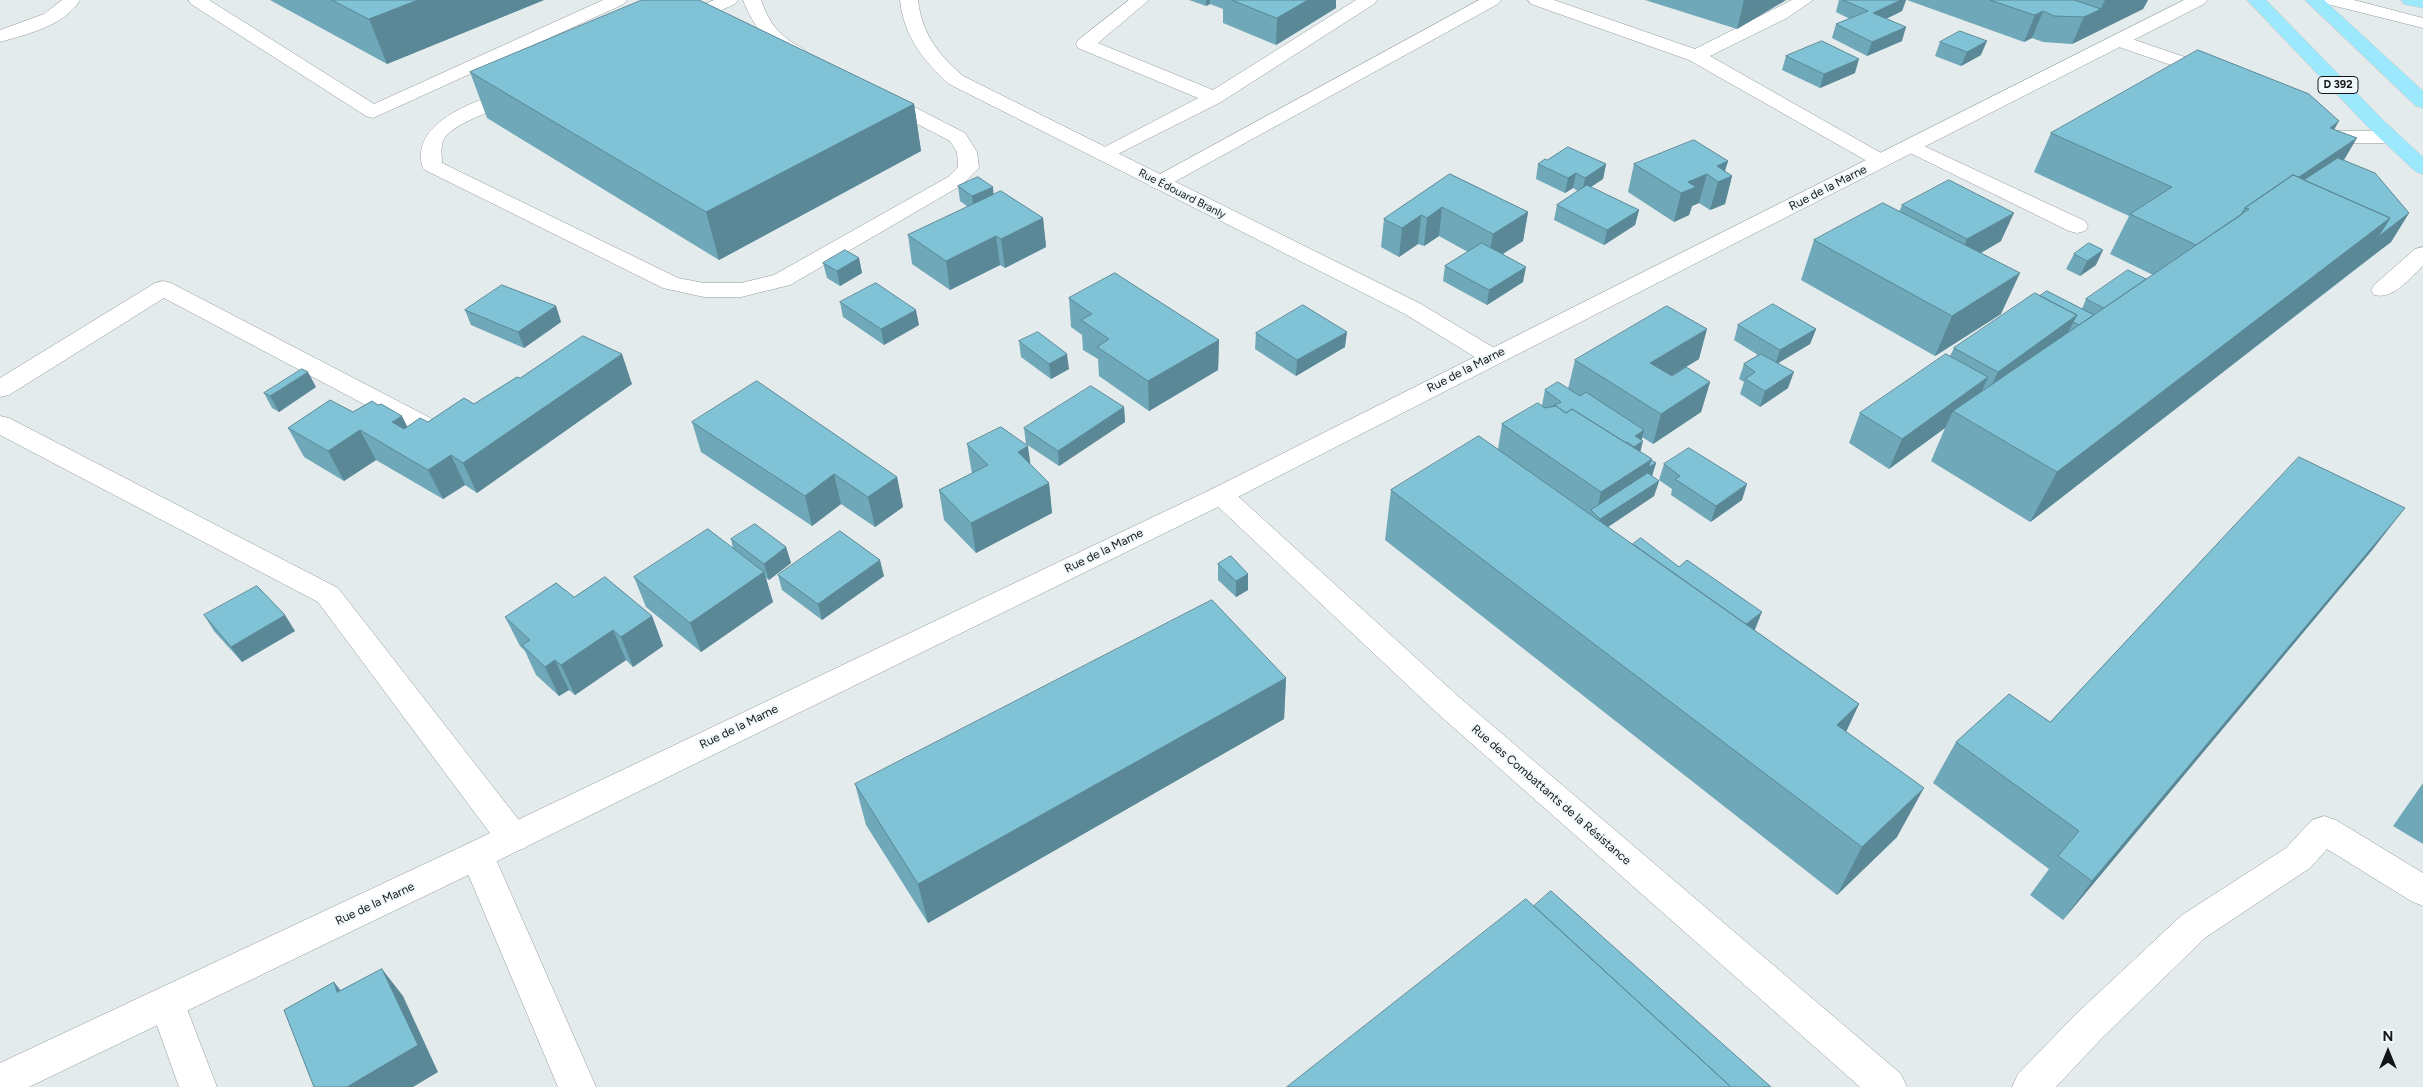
<!DOCTYPE html>
<html>
<head>
<meta charset="utf-8">
<style>
  body { margin:0 }
  #map { position:relative; width:2423px; height:1087px; overflow:hidden; background:#e4ebed; font-family:Figtree,sans-serif }
  canvas { display:block }
  .north { position:absolute; left:2363px; top:1027px; width:50px; height:50px; -webkit-text-stroke:4px #f1f8fb; paint-order:stroke; rotate:0deg; font-size:14px; font-weight:700; line-height:20px; text-align:center; color:#121516 }
  .north::after { content:''; display:block; margin:auto; width:18px; height:22px; background:#121516; clip-path:polygon(50% 0,100% 100%,50% 72%,0 100%) }
</style>
</head>
<body>
<div id="map">
<canvas width="2423" height="1087"></canvas>
<div class="north">N</div>
</div>
<script>
const context = document.querySelector('canvas').getContext('2d');
context.lineJoin = 'round';
function trace(path, color, width, dash) { context.strokeStyle = color; context.lineWidth = width; context.lineCap = dash ? 'butt' : 'round'; context.setLineDash(dash || []); context.stroke(path); }
function paint(path, color) { context.fillStyle = color; context.fill(path, 'evenodd'); }
function write(font, color, halo, rows, align = 'center') {
  context.font = font + ' Figtree,sans-serif'; context.lineWidth = 4; context.setLineDash([]); context.textBaseline = 'middle'; context.strokeStyle = halo; context.fillStyle = color; for (const [text, x, y, turn = 0] of rows) {
    context.save(); context.translate(x, y); context.rotate((+turn || 0) * Math.PI / 180); context.textAlign = isNaN(turn) ? turn : align; if (halo) context.strokeText(text, 0, 0); context.fillText(text, 0, 0); context.restore();
  }
}
const lane = new Path2D(`
  M62 0H80C64 26 28 34 0 42V30L44 14Z
  M188 0H209L374 104 603 0H627L624 4 373 118 366 116 191 4Z
  M714 0H738L735 4 686 26H674L671 22 674 18Z
  M743 0H761C767 17 775 31 790 41 797 46 805 48 809 55L807 59C777 66 752 23 743 0Z
  M1129 0H1149L1098 43 1213 90 1356 0H1377L1374 4 1221 102 1104 161 1097 159 1094 155 1097 151 1198 98 1078 48 1076 44 1078 40Z
  M1479 0H1501L1498 4 1165 187 1158 189 1151 187 1147 183 1151 179Z
  M1528 0H1554L1695 49 1792 0H1813L1787 18 1710 56 1888 157 1891 161 1888 165 1881 167 1874 165 1689 60 1531 4Z
  M2120 35 2220 69 2223 73 2220 77H2206L2113 45 2111 41 2113 37Z
  M518 88 525 90 528 94 525 98C507 105 452 123 444 139 440 146 442 156 442 163L678 278 704 283H741L774 275 948 177 958 167 957 152 950 141 875 102 872 98 875 94 882 92 889 94 965 133 977 152 979 168 962 185 790 285 741 297H704L663 288 425 170C421 166 421 161 421 156 420 117 487 96 518 88Z
  M2316 129 2323 131H2390L2397 133 2400 137 2397 141 2390 143H2319L2312 141 2306 135 2309 131Z
  M1911 140 2085 221 2088 226 2085 231 2077 233 2069 231 1904 150 1901 146 1904 142Z
  M2423 247V266C2409 278 2394 300 2374 295L2371 290 2374 285 2415 249Z
  M163 281 171 283 442 424 446 430 442 436 433 438 424 436 164 298 9 395 0 397V378L155 283Z
  M0 416 9 418 338 588 525 828 529 838 525 848 513 852 501 848 318 602 0 435Z
  M477 841 489 845 494 855 596 1087H558L460 855 465 845Z
  M167 987 180 991 217 1087H179L149 1003 154 991Z`);
const street = new Path2D(`
  M900 0H918C922 34 938 54 963 76L1421 304 1501 352 1504 357 1501 362 1492 364 1483 362 1405 314 949 84C923 60 904 37 900 0Z
  M1221 486 1230 489 1459 697 1901 1074 1907 1087H1860L1437 713 1212 501 1208 495 1212 489Z
  M2324 816 2336 820 2423 873V906L2411 901 2327 849 2310 868 2206 937 2102 1038 2056 1087H2012L2018 1074 2076 1014 2182 915 2286 848 2312 820Z`);
const secondary = new Path2D(`
  M2184 0H2207L2204 4 1230 501 489 865 29 1087H0V1063L465 845 1212 489Z
  M2324 0H2354L2423 18V28L2327 4Z`);
const primary = new Path2D(`
  M2247 0H2266L2383 120 2423 157V174L2416 172 2369 128Z
  M2305 0H2324L2423 91V108L2416 106Z
  M2401 0H2423V8L2404 4Z`);
const wall = new Path2D(`
  M270 0H544L387 64Z
  M1189 0H1336V8L1276 45 1223 23V9L1210 4 1206 6Z
  M1645 0H1786L1737 29Z
  M1839 0H1906L1902 11 1886 19 1902 41 1867 56 1832 38 1836 24 1850 19 1836 12Z
  M1907 0H2148L2143 9 2072 44 2043 42 2032 38 2024 42Z
  M1940 42 1981 55 1961 66 1935 56Z
  M1786 56 1855 73 1820 88 1782 70Z
  M470 72 914 104 921 151 719 260 487 118Z
  M2334 130 2344 160 2409 213 2391 242 2030 522 1931 461 1945 428 1889 469 1849 443 1860 413 1950 356 1954 348 2040 296 2082 309 2086 299 2146 279 2153 275 2110 254 2129 216 2034 172 2051 133Z
  M1728 161 1725 171 1732 176 1725 204 1710 210 1699 203 1692 206 1689 215 1674 222 1628 192 1634 164Z
  M1538 164H1606L1603 179 1590 187 1639 210 1635 225 1604 245 1554 220 1557 205 1578 191 1573 188 1565 193 1536 179Z
  M1450 174 1528 212 1523 241 1503 254 1523 282 1487 305 1443 281 1445 266 1468 252 1439 236 1424 246 1418 244 1399 257 1381 247 1384 219Z
  M958 186 993 195 1043 218 1046 247 1005 268 1000 265 950 290 912 264 908 235 968 207 960 201Z
  M1902 205 2001 241 1981 253 2001 314 1935 356 1801 280 1814 240 1899 212Z
  M2074 254 2096 265 2080 276 2066 269Z
  M859 258 862 273 840 286 827 278 823 263Z
  M1069 298 1219 340 1218 370 1149 411 1099 376 1098 359 1083 350 1082 335 1071 327Z
  M840 302 919 325 884 345 843 317Z
  M556 306 561 322 524 348 471 325 465 310Z
  M1738 325 1816 329 1810 344 1778 363 1788 388 1760 407 1740 394 1744 382 1739 379 1744 364 1758 355 1734 340Z
  M1256 333 1345 347 1296 376 1255 349Z
  M1019 341 1069 369 1051 379 1021 357Z
  M1699 359 1671 376 1710 382 1701 412 1653 444 1642 437 1640 452 1656 463 1652 476 1659 481 1654 496 1608 527 1859 704 1846 732 1897 837 1837 895 1385 540 1391 490 1498 449 1502 424 1542 405 1545 390 1568 389 1575 360Z
  M520 378 632 384 477 493 465 485 443 499 376 460 344 481 304 457 288 428 353 412 407 427 428 422 474 404Z
  M316 387 279 412 272 408 264 393Z
  M1124 407 1125 422 1059 466 1026 444 1024 428Z
  M692 422 897 477 903 507 875 527 841 504 812 526 701 452Z
  M967 444 1031 465 1049 483 1052 513 976 553 944 520 939 490 972 474Z
  M1664 464 1742 500 1711 522 1671 495 1672 489 1659 480Z
  M731 539 786 547 791 563 769 580 766 578 773 602 701 652 646 607 634 577 733 549Z
  M2373 549 2063 920 2030 895 2049 869 1933 783 1956 742 2050 722Z
  M1218 564 1248 574V590L1236 597 1218 580Z
  M778 575 884 576 822 620 782 590Z
  M574 597 652 616 663 646 633 667 626 660 575 695 569 690 559 696 536 675 525 651 520 646 505 617Z
  M204 615 295 631 242 662 214 631Z
  M1286 678 1284 719 928 923 866 825 855 784Z
  M2423 783V844L2393 826Z`);
const shadedWall = new Path2D(`
  M418 0H544L387 64 369 19Z
  M1206 0H1210V4L1206 6Z
  M1308 0H1336V8L1276 45 1277 18Z
  M1744 0H1786L1737 29Z
  M1901 0H1906L1902 11 1869 27 1873 13Z
  M2105 0H2148L2143 9 2072 44 2084 17 2101 9Z
  M2043 11 2032 38 2024 42 2035 15Z
  M1906 27 1902 41 1867 56 1872 42Z
  M1987 41 1981 55 1961 66 1967 52Z
  M1859 59 1855 73 1820 88 1824 74Z
  M914 104 921 151 719 260 706 212Z
  M2339 121 2317 160 2330 128Z
  M2357 138 2334 177 2248 212Z
  M1728 161 1722 180 1732 176 1725 204 1710 210 1718 182 1717 166Z
  M1606 164 1603 179 1582 193 1585 178Z
  M1576 173 1573 188 1565 193 1568 178Z
  M1707 174 1699 203 1692 206 1689 215 1674 222 1681 193 1688 182Z
  M993 187 994 202 974 211 972 196Z
  M1442 207 1439 236 1424 246 1427 218Z
  M1639 210 1635 225 1604 245 1607 230Z
  M1528 212 1523 241 1488 263 1493 234Z
  M2014 213 2001 241 1955 268 1967 239Z
  M2409 213 2391 242 2359 266 2378 237Z
  M1421 215 1418 244 1399 257 1402 228Z
  M1043 218 1046 247 1005 268 1001 239Z
  M2390 218 2359 266 2030 522 2057 472Z
  M996 236 1000 265 950 290 946 261Z
  M2103 250 2096 265 2080 276 2087 261Z
  M859 258 862 273 840 286 837 271Z
  M1526 267 1523 282 1487 305 1489 290Z
  M2020 273 2001 314 1935 356 1952 316Z
  M556 306 561 322 524 348 518 332Z
  M916 310 919 325 884 345 881 329Z
  M2077 315 2062 344 1984 402 1998 372Z
  M1707 329 1699 359 1643 393 1650 363Z
  M1816 329 1810 344 1775 365 1780 350Z
  M1347 332 1345 347 1296 376 1297 360Z
  M1219 340 1218 370 1149 411 1148 381Z
  M622 354 632 384 477 493 463 463Z
  M1067 354 1069 369 1051 379 1049 364Z
  M308 372 316 387 279 412 270 396Z
  M1794 372 1788 388 1760 407 1765 391Z
  M1988 377 1975 407 1953 411 1945 428 1889 469 1902 439Z
  M1710 382 1701 412 1653 444 1661 414Z
  M1124 407 1125 422 1059 466 1058 451Z
  M402 416 417 446 392 422Z
  M360 430 376 460 344 481 328 451Z
  M1644 430 1641 443 1643 441 1639 457 1630 463 1634 447 1635 436Z
  M1028 446 1032 476 1018 452Z
  M451 455 465 485 443 499 428 470Z
  M1652 459 1649 467 1656 463 1651 479 1596 514 1601 492Z
  M834 474 841 504 812 526 805 496Z
  M897 477 903 507 875 527 868 497Z
  M1659 481 1654 496 1596 535 1600 519Z
  M1049 483 1052 513 976 553 971 523Z
  M1747 484 1742 500 1711 522 1716 506Z
  M2405 508 2373 549 2063 920 2092 881Z
  M786 547 791 563 769 580 764 564Z
  M880 560 884 576 822 620 818 604Z
  M764 572 773 602 701 652 690 623Z
  M1248 574V590L1236 597V581Z
  M1762 612 1750 642 1729 637Z
  M285 615 295 631 242 662 231 647Z
  M652 616 663 646 633 667 621 637Z
  M613 630 626 660 575 695 561 665Z
  M555 660 569 690 559 696 545 667Z
  M1286 678 1284 719 928 923 918 884Z
  M1859 704 1836 753 1837 725Z
  M1924 788 1897 837 1837 895 1862 847Z
  M382 969 403 996 438 1072 413 1087H347Z
  M334 982 356 1010 337 992Z`);
const building = new Path2D(`
  M332 0H418L369 19Z
  M642 0H699L914 104 706 212 470 72Z
  M1232 0H1308L1277 18Z
  M1843 0H1901L1873 13 1906 27 1872 42 1836 24 1868 11Z
  M1990 0H2074L2101 9 2084 17 2054 16 2043 11 2035 15Z
  M1960 31 1987 41 1967 52 1940 42Z
  M1822 41 1859 59 1824 74 1786 56Z
  M2198 50 2309 94 2339 121 2330 128 2357 138 2299 177 2293 175 2245 208 2241 215 2196 245 2130 214 2172 187 2051 133Z
  M1694 140 1728 161 1717 166 1732 176 1718 182 1707 174 1688 182 1696 187 1681 193 1634 164Z
  M1568 147 1606 164 1585 178 1576 173 1568 178 1538 164 1545 159 1547 160Z
  M2338 158 2375 173 2409 213 2378 237 2390 218 2304 180Z
  M1450 174 1528 212 1493 234 1442 207 1427 218 1421 215 1402 228 1384 219Z
  M2293 175 2390 218 2057 472 1953 411 2249 209 2245 208Z
  M978 177 993 187 972 196 958 186Z
  M1949 180 2014 213 1967 239 1902 205Z
  M1587 185 1639 210 1607 230 1557 205Z
  M1001 191 1043 218 1001 239 996 236 946 261 908 235Z
  M1883 203 2020 273 1952 316 1814 240Z
  M1482 243 1526 267 1489 290 1445 266Z
  M2089 243 2103 250 2087 261 2074 254Z
  M845 250 859 258 837 271 823 263Z
  M2128 270 2146 279 2104 308 2086 299Z
  M1115 273 1219 340 1148 381 1097 347 1109 339 1081 320 1092 314 1069 298Z
  M876 283 916 310 881 329 840 302Z
  M502 285 556 306 518 332 465 310Z
  M2047 291 2094 315 2079 325 2073 322 2077 315 2040 296Z
  M2035 293 2077 315 1998 372 1954 348Z
  M1773 304 1816 329 1780 350 1738 325Z
  M1303 305 1347 332 1297 360 1256 333Z
  M1667 306 1707 329 1650 363 1672 376 1686 367 1710 382 1661 414 1575 360Z
  M1038 332 1067 354 1049 364 1019 341Z
  M583 336 622 354 463 463 451 455 428 470 360 430 328 451 288 428 330 400 353 412 372 401 378 405 381 404 402 416 392 422 404 429 420 418 428 422 464 398 474 404 517 377 520 378Z
  M1761 354 1794 372 1765 391 1745 379 1755 372 1744 364Z
  M1946 354 1988 377 1902 439 1860 413Z
  M302 369 308 372 270 396 264 393Z
  M757 381 897 477 868 497 834 474 805 496 692 422Z
  M1558 382 1580 396 1586 392 1644 430 1635 436 1643 441 1634 447 1627 442 1626 443 1572 409 1566 413 1556 406H1553L1561 402 1545 390Z
  M1091 386 1124 407 1058 451 1024 428Z
  M1538 403 1545 408 1556 406 1566 413 1572 409 1652 459 1601 492 1502 424Z
  M1001 427 1028 446 1018 452 1049 483 971 523 939 490 988 465 967 444Z
  M1479 436 1859 704 1837 725 1924 788 1862 847 1391 490Z
  M1689 448 1747 484 1716 506 1675 479 1680 476 1664 464Z
  M2299 457 2405 508 2092 881 2058 856 2079 831 1956 742 2009 694 2050 722Z
  M1651 460 1656 463 1649 467Z
  M1648 473 1659 481 1600 519 1591 510Z
  M755 524 786 547 764 564 731 539Z
  M708 529 764 572 690 623 634 577Z
  M840 531 880 560 818 604 778 575Z
  M1641 538 1679 567 1687 560 1762 612 1746 624 1633 544Z
  M1231 556 1248 574 1236 581 1218 564Z
  M605 577 652 616 621 637 613 630 561 665 555 660 545 667 522 645 530 640 505 617 556 583 574 597Z
  M257 586 285 615 231 647 204 615Z
  M1212 600 1286 678 918 884 855 784Z
  M1551 891 1771 1087H1731L1534 906Z
  M1526 899 1731 1087H1287Z
  M382 969 418 1045 347 1087H314L284 1010 334 982 337 992Z`);
const shields = [
  [2338,85,40]
];
const shieldNames = [
  ["D 392",2338,85]
];
const farStreetnames = [
  ["Rue Édouard Branly",1182,194,27]
];
const streetNames = [
  ["Rue de la Marne",1828,188,-27],
  ["Rue de la Marne",1466,370,-27],
  ["Rue de la Marne",1104,551,-26],
  ["Rue de la Marne",739,727,-26],
  ["Rue des Combattants de la Résistance",1551,795,41],
  ["Rue de la Marne",375,904,-25]
];
trace(lane, '#939a9c', 1);
trace(street, '#939a9c', 1);
trace(secondary, '#939a9c', 1);
trace(primary, '#c6c7c7', 1);
paint(lane, '#fff');
paint(street, '#fff');
paint(secondary, '#fff');
paint(primary, '#9ce8fc');
paint(wall, '#6fa8b8');
paint(shadedWall, '#5a8896');
paint(building, '#81c3d6');
trace(building, '#5a8896', 1);
for (const [x, y, w] of shields) { const box = new Path2D(); box.roundRect(x - w / 2, y - 8.5, w, 17, 4); context.fillStyle = '#f1f8fb'; context.fill(box); trace(box, '#121516', 1); }
write('bold 11px', '#121516', null, shieldNames);
write('11px', '#121516', '#f1f8fb', farStreetnames);
write('12px', '#121516', '#f1f8fb', streetNames);
</script>
</body>
</html>
